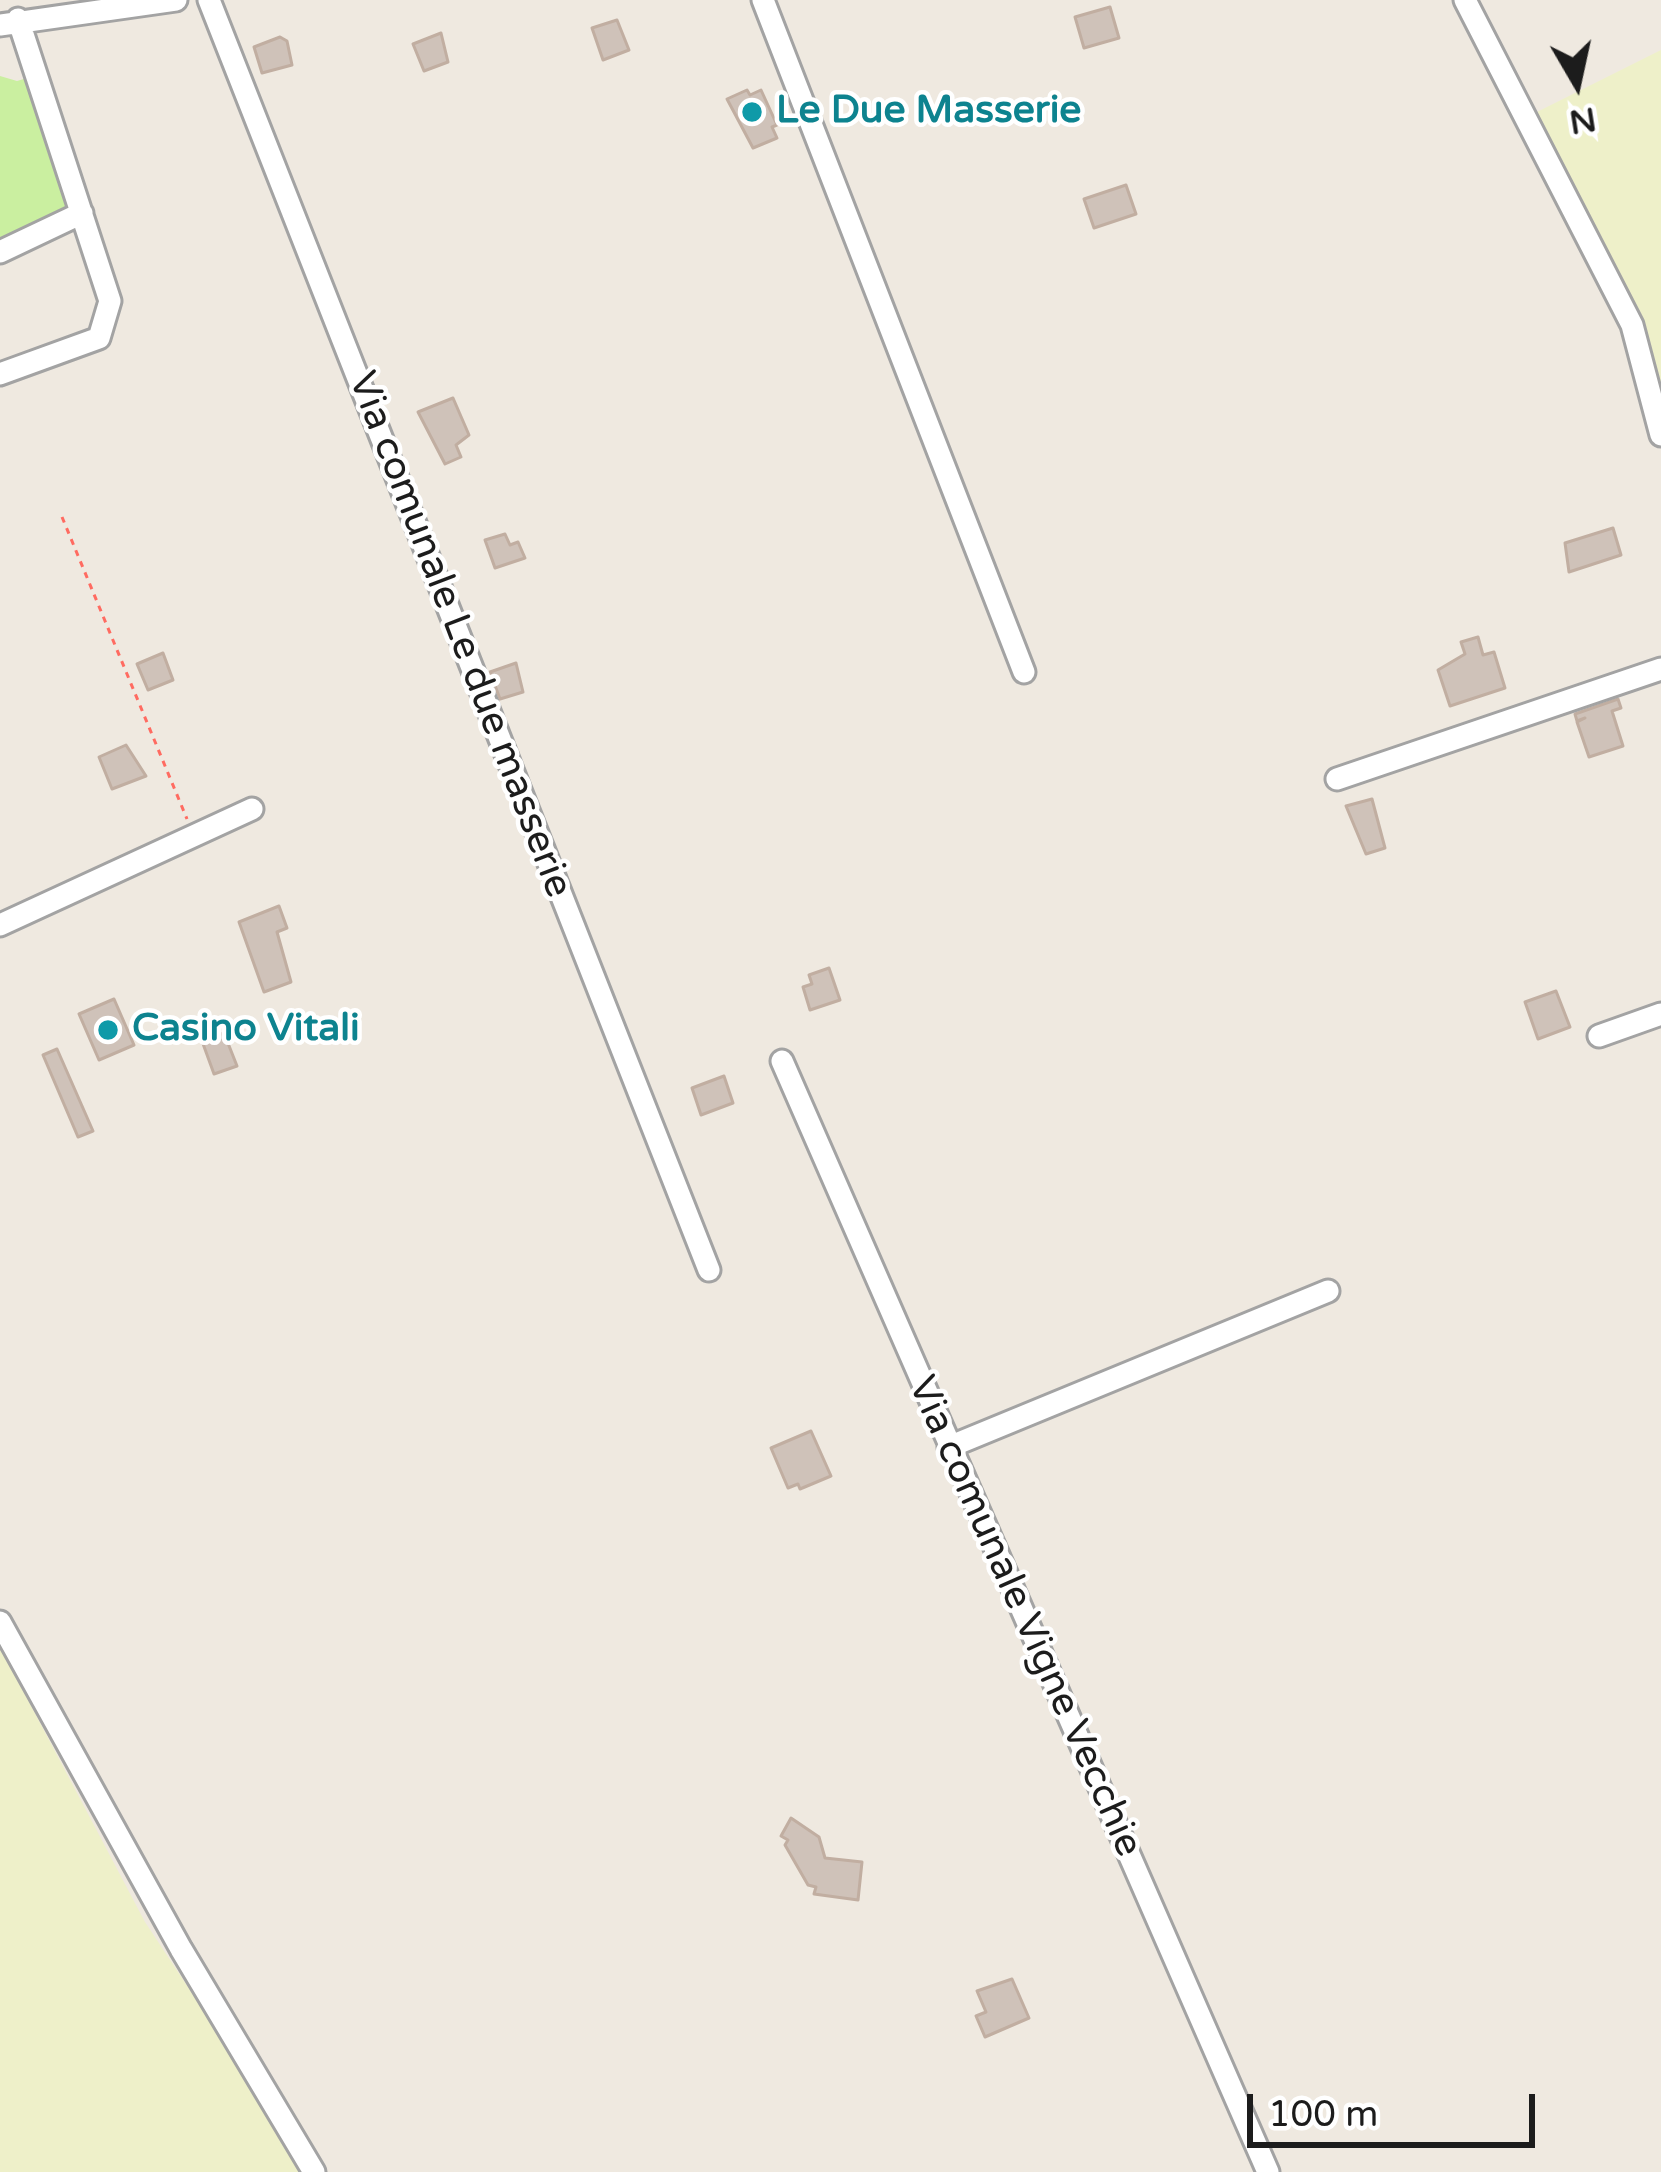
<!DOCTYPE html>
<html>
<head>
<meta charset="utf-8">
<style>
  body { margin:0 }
  #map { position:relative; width:1661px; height:2172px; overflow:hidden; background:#efe9e0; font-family:"Varela Round",sans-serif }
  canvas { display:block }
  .north { position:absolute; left:1517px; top:24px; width:120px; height:120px; -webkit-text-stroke:9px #fff; paint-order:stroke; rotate:171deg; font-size:33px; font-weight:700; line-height:48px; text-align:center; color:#1c1c1c }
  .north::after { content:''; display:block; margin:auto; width:42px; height:54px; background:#1c1c1c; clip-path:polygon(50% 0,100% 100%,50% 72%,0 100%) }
  .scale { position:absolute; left:1247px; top:2094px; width:288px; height:54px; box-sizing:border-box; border:6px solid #1c1c1c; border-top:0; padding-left:15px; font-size:36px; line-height:42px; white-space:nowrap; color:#1c1c1c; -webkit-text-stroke:9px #fff; paint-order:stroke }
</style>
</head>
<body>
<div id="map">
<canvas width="1661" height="2172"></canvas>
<div class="north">N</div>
<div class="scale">100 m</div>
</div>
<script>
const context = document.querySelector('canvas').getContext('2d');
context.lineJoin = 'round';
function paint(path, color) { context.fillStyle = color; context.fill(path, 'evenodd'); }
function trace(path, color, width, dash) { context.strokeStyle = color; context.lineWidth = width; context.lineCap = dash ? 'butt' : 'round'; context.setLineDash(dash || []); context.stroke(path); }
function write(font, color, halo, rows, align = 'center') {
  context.font = font + ' "Varela Round",sans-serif'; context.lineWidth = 9; context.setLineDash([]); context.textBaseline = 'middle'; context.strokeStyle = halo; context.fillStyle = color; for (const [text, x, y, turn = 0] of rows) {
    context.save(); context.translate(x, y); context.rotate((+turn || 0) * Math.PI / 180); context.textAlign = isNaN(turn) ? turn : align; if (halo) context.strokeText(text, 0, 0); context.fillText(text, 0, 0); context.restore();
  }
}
const farmland = new Path2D(`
  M1661 50V407L1535 113Z
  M0 1647 145 1922 310 2172H0Z`);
const grass = new Path2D(`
  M0 76 17 81 34 76 69 207 0 241Z`);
const building = new Path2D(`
  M1110 7 1119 38 1084 48 1075 17Z
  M617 20 629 50 603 60 592 28Z
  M441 33 448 62 424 71 413 44Z
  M280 37 287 41 292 65 262 73 254 47Z
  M747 90 750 95 761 90 777 125 772 127 777 138 753 148 727 99Z
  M1126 185 1136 214 1094 228 1084 199Z
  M453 398 469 435 456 445 461 457 445 464 418 412Z
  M1613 528 1621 555 1569 572 1565 543Z
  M505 534 510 545 518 542 525 558 495 568 485 540Z
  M1478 637 1483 655 1494 652 1505 688 1450 706 1438 670 1465 654 1461 642Z
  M163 653 173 680 148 690 137 664Z
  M516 663 523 692 500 699 490 672Z
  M1618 699 1621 708 1612 711 1623 746 1589 757 1577 722 1585 718 1577 721 1575 714Z
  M126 745 146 776 112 789 99 757Z
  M1372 799 1385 848 1366 854 1346 806Z
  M279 906 287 928 277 932 291 982 264 992 239 922Z
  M829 968 840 1000 810 1010 803 987 812 984 809 975Z
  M1556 991 1570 1027 1538 1039 1525 1002Z
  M114 999 134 1045 99 1060 79 1014Z
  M224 1033 237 1066 214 1074 202 1041Z
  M57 1049 93 1131 78 1137 43 1055Z
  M724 1076 733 1103 701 1115 692 1088Z
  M811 1431 831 1476 800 1489 798 1484 788 1488 771 1448Z
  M791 1818 819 1837 825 1858 862 1862 858 1900 814 1894 816 1887 808 1885 785 1845 788 1840 781 1836Z
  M1012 1979 1029 2018 985 2037 976 2016 986 2012 977 1991Z`);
const path = new Path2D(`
  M62 517 187 819`);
const minor = new Path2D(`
  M209 0 709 1270
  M763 0 1024 672
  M1465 0 1632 325 1661 435
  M0 25 176 0
  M0 252 82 213
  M0 374 99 338 110 301 18 19
  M1337 779 1661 669
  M0 925 252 809
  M1599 1036 1661 1014
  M782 1061 1268 2172
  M949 1447 1328 1291
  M0 1622 181 1949 314 2172`);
const markers = [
  [752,112,12,"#0f9aa8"],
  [108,1030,12,"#0f9aa8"]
];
const cultureNames = [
  ["Le Due Masserie",776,112],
  ["Casino Vitali",132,1030]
];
const streetNames = [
  ["Via comunale Le due masserie",459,635,69],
  ["Via comunale Vigne Vecchie",1024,1617,66]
];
paint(farmland, '#eef0c9');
paint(grass, '#caefa0');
paint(building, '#cfc2b9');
trace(building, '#c1aea1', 3);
trace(minor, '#a3a3a3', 27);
trace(path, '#ff6b61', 3, [6, 6]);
trace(minor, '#fff', 21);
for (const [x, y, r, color] of markers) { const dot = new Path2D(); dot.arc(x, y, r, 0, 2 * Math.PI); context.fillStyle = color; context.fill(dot); trace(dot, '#fff', 4.5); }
write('bold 39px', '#0d838f', '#fff', cultureNames, 'left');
write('39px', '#1c1c1c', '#fff', streetNames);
</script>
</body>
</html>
